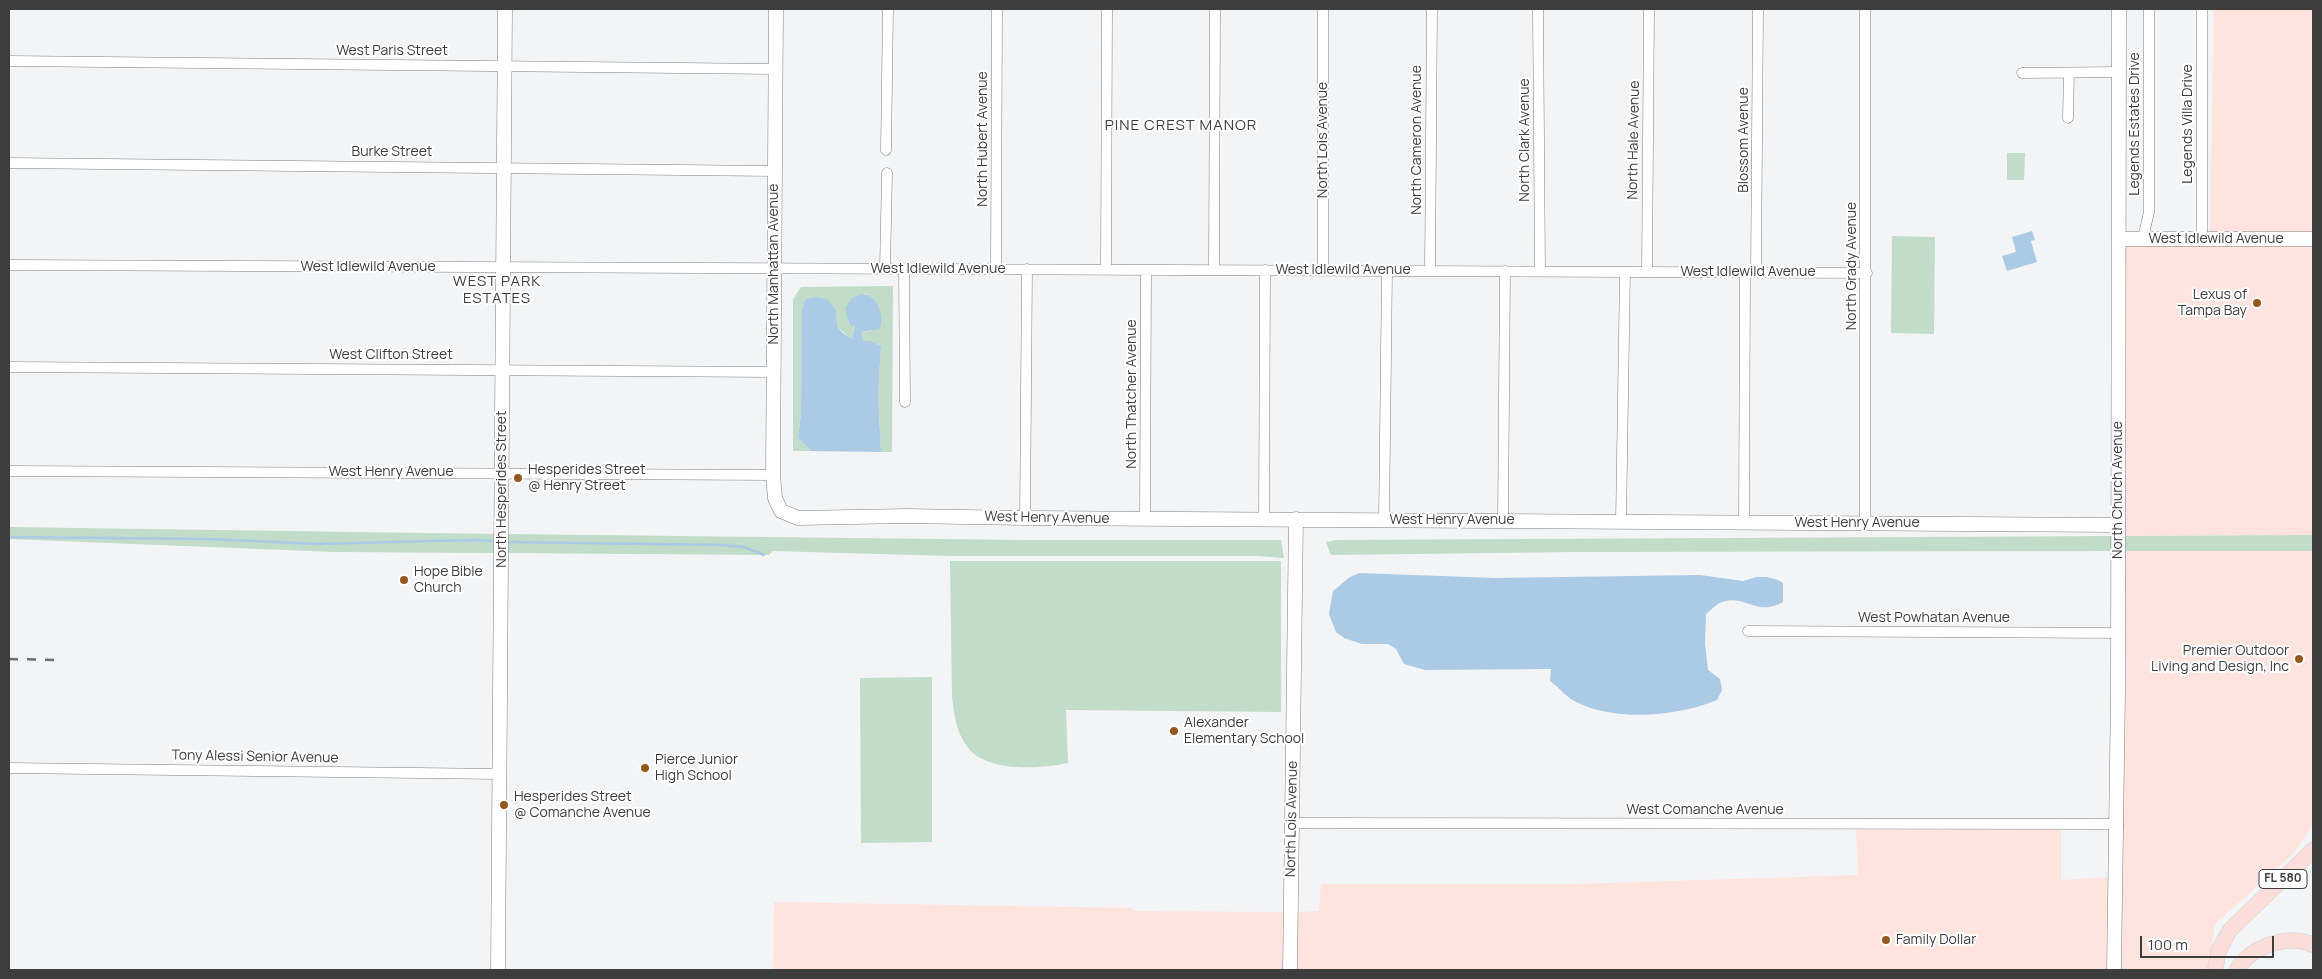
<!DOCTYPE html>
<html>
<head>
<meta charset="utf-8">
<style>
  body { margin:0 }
  #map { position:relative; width:2322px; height:979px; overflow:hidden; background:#f3f4f5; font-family:Manrope,sans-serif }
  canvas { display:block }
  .frame { position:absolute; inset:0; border:10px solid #3d3d3d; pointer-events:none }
  .scale { position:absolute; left:2140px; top:936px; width:134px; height:22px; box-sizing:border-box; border:2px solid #3d3d3d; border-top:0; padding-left:6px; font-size:15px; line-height:18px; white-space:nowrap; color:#3d3d3d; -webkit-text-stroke:4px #fff; paint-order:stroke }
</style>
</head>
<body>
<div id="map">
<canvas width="2322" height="979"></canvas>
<div class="frame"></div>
<div class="scale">100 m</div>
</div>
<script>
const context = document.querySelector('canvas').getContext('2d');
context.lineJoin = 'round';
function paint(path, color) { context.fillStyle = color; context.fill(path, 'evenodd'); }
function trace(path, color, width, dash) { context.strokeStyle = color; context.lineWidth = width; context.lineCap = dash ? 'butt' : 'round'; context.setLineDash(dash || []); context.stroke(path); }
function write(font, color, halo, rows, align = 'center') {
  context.font = font + ' Manrope,sans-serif'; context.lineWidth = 4; context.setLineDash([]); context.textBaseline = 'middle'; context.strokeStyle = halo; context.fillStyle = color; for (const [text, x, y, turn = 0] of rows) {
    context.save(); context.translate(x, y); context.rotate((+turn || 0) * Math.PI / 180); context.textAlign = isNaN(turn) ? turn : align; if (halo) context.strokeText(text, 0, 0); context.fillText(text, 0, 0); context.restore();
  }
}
const commercial = new Path2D(`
  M2214 9H2313V234H2210Z
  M2124 244H2313V535L2123 536V417L2126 398Z
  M2123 551H2313V824L2294 853 2215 924 2209 970H2118Z
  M1856 830H2061V880L2111 877 2109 970H1295L1296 912 1319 911 1321 884H1577L1858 875Z
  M774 902 1133 908V911L1286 912V970H773Z`);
const green = new Path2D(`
  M2007 153H2025L2024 180H2007Z
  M1892 236 1935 237 1934 334 1891 333Z
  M893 286 892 452H881L878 395 881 346 871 341H864L861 332 870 331 881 324C880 311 878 302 866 294L852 298 855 326 852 340 839 328 835 320 836 315 802 309 801 414 798 438 811 451H793V299L801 287Z
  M9 527 497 534V553L334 552 9 539Z
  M506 534 1024 540H1281L1284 558 1259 556H950L773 551 769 555 506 553Z
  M2313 535V551H2123V536Z
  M2113 536V551L1573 552 1331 555 1326 542 1336 540Z
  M950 561H1281V712L1066 710 1068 763C1039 769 984 773 966 745 956 731 954 714 952 697Z
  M932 677V842L861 843 860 678Z`);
const water = new Path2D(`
  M2032 231 2035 240 2031 241 2037 262 2007 271 2002 256 2016 252 2012 237Z
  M861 294C878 294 884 315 880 329L861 332 864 341H871L881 346 878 395 881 452 811 451 798 438 801 414 802 309 805 300 813 297 827 299 836 310C836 326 837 330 852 339L855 326 850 325 845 309 852 298Z
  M1359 573 1495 578 1700 575 1743 581 1756 577H1767L1778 580 1783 583V602C1756 617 1745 594 1722 602 1716 604 1710 611 1706 614L1705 644 1708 670 1720 679 1722 690 1717 700C1676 717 1614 722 1574 701 1565 696 1559 687 1550 681L1551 669 1425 670 1404 664 1396 649 1388 644H1362L1344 638 1336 632 1329 614 1333 591 1350 577Z`);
const stream = new Path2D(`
  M9 537 209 539 317 544 473 540 497 541
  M505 542 722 545 744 547 764 555`);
const street = new Path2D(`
  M1538 9 1540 271
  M9 61 775 69
  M2022 73 2118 72
  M2068 118 2069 73
  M886 150 888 9
  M9 163 775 171
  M2143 238 2149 212V9
  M2202 239V9
  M9 265 1867 273
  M885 268 887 173
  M904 269 905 402
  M996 269 997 9
  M1106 269 1107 9
  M1214 270 1215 9
  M1323 270V9
  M1430 271 1432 9
  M1647 272 1649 9
  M1756 272 1758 9
  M9 367 773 372
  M9 471 773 475
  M1025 518 1027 269
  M1145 519 1146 270
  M1264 519 1265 270
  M1384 520 1387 271
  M1503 521 1505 271
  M1621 521 1625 272
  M1744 522 1745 272
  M1865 523V9
  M1748 631 2119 633
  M9 768 500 774
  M1292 823 2118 824`);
const secondary = new Path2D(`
  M776 9 773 475 775 498 781 511 798 518 906 516 1025 518 2118 525
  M2119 239H2313
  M498 970 505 9
  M1290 970 1296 519
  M2114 970 2118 692 2119 9`);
const primary = new Path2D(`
  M2215 970 2219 950 2230 930 2313 850
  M2237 970C2250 947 2288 933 2313 945`);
const rail = new Path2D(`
  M9 659 60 660`);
const markers = [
  [2257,303,5,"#96571e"],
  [518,478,5,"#96571e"],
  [404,580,5,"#96571e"],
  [2299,659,5,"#96571e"],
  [1174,731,5,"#96571e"],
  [645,768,5,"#96571e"],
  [504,805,5,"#96571e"],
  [1886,940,5,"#96571e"]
];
const shields = [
  [2283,879,48]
];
const shieldNames = [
  ["FL 580",2283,879]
];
const streetNames = [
  ["West Paris Street",392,51],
  ["Legends Estates Drive",2135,124,-90],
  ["Legends Villa Drive",2188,124,-90],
  ["North Hubert Avenue",983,139,-90],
  ["North Lois Avenue",1323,140,-90],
  ["North Cameron Avenue",1417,140,-90],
  ["North Clark Avenue",1525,140,-90],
  ["North Hale Avenue",1634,140,-89],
  ["Blossom Avenue",1744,140,-90],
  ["Burke Street",392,152],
  ["West Idlewild Avenue",2216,239],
  ["North Manhattan Avenue",774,264,-90],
  ["North Grady Avenue",1852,266,-90],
  ["West Idlewild Avenue",368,267],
  ["West Idlewild Avenue",938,269],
  ["West Idlewild Avenue",1343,270],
  ["West Idlewild Avenue",1748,272],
  ["West Clifton Street",391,355],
  ["North Thatcher Avenue",1132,394,-90],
  ["West Henry Avenue",391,472],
  ["North Hesperides Street",502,489,-90],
  ["North Church Avenue",2118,490,-90],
  ["West Henry Avenue",1047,518,1],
  ["West Henry Avenue",1452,520],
  ["West Henry Avenue",1857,523],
  ["West Powhatan Avenue",1934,618],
  ["Tony Alessi Senior Avenue",255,757,1],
  ["West Comanche Avenue",1705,810],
  ["North Lois Avenue",1292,819,-89]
];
const poiNames = [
  ["Lexus of",2247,295,"right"],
  ["Tampa Bay",2247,311,"right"],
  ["Hesperides Street",528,470],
  ["@ Henry Street",528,486],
  ["Hope Bible",414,572],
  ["Church",414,588],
  ["Premier Outdoor",2289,651,"right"],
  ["Living and Design, Inc",2289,667,"right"],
  ["Alexander",1184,723],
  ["Elementary School",1184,739],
  ["Pierce Junior",655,760],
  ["High School",655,776],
  ["Hesperides Street",514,797],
  ["@ Comanche Avenue",514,813],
  ["Family Dollar",1896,940]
];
const neighbourhoodNames = [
  ["PINE CREST MANOR",1181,126],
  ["WEST PARK",497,282],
  ["ESTATES",497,299]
];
paint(commercial, '#fee3df');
paint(green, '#c1dcc8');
paint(water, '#abcae6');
trace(stream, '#abcae6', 2.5);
trace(street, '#7e7f80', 11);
trace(secondary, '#7e7f80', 15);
trace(primary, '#d0d0d0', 16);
trace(street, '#fff', 10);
trace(secondary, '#fff', 14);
trace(primary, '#fbddda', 15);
trace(rail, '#6e6e6f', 2.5, [9, 9]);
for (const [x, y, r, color] of markers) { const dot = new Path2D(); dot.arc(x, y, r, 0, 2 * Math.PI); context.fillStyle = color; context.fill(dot); trace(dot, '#fff', 2); }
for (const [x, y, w] of shields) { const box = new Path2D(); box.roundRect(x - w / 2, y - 9.5, w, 19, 4); context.fillStyle = '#fff'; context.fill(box); trace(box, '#3d3d3d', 1); }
write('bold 12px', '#3d3d3d', null, shieldNames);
write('14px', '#3d3d3d', '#fff', streetNames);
write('14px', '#3d3d3d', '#fff', poiNames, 'left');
context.letterSpacing = '1px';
write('15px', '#3d3d3d', '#fff', neighbourhoodNames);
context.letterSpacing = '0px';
</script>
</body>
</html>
